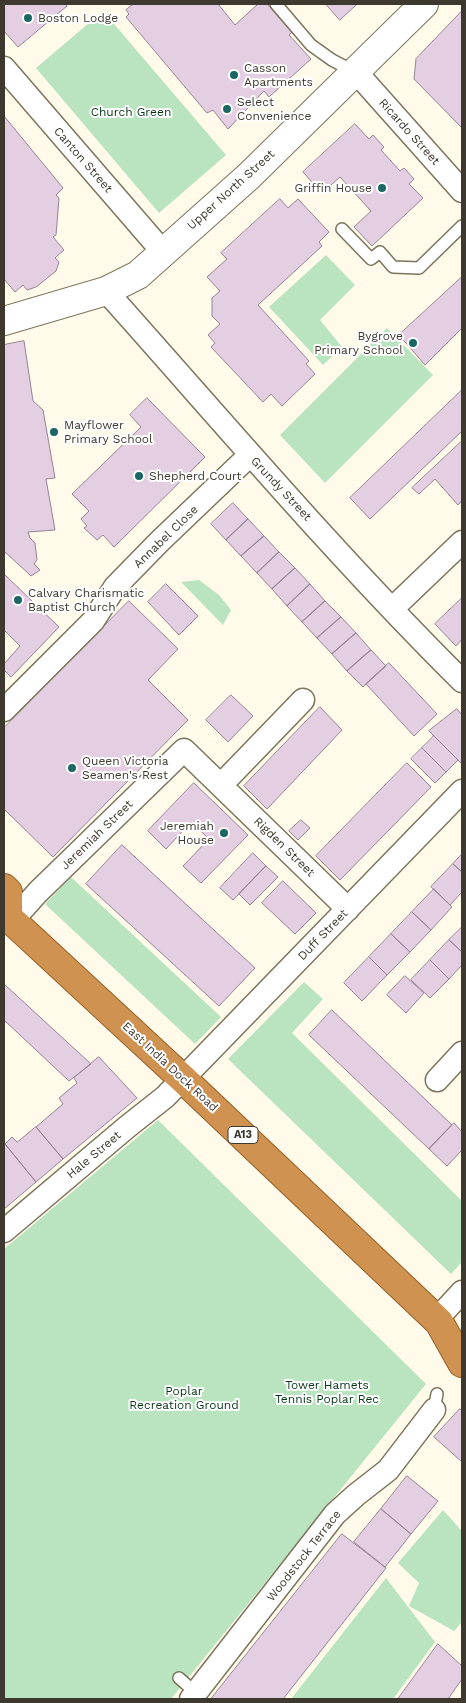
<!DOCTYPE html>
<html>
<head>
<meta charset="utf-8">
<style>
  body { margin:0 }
  #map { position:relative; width:466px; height:1703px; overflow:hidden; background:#fffaea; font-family:"Work Sans",sans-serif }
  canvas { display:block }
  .frame { position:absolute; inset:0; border:5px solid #3d392f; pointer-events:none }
</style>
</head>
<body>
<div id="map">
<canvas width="466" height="1703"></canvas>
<div class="frame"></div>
</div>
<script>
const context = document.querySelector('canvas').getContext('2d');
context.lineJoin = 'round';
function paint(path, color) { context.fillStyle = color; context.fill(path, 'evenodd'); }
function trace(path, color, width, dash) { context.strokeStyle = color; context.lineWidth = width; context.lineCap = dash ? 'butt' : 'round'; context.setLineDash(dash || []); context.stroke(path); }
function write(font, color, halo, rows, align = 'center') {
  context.font = font + ' "Work Sans",sans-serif'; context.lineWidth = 4; context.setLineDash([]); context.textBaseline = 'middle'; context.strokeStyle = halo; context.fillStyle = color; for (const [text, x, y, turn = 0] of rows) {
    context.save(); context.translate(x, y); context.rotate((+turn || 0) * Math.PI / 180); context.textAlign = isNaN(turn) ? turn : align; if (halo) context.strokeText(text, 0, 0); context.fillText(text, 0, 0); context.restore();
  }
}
const green = new Path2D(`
  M103 11 226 155 159 213 36 68Z
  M326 255 355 285 320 320 342 347 323 365 269 307Z
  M387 328 433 375 325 483 280 435Z
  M199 580 219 595 231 610 223 625 181 582Z
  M71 877 221 1017 195 1044 45 904Z
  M304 982 323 999 292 1033 462 1201V1262L451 1274 228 1059Z
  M158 1120 426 1384 171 1699H4V1249Z
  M443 1510 462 1531V1622L454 1631 409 1606 419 1583 398 1563Z
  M386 1578 435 1642 393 1699H291Z`);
const building = new Path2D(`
  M4 4H65L67 6 18 47 4 31Z
  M134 4H218L235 25 258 4H267L292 32 289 35 311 59 269 97 264 91 228 129 213 110 207 113 126 17 129 14 126 10Z
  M326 4H357L340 20Z
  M462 11V128L414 79 416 59Z
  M4 116 63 188 56 195 59 198 56 235 53 237 64 250 55 258 59 262 56 271 36 287 27 290 23 285 15 292 4 279Z
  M355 124 369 139 373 135 384 147 381 150 400 171 404 168 414 179 409 184 423 198 372 246 354 227 371 211 340 177 322 193 303 172Z
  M280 199 288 208 298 199 329 232 319 242 322 246 258 305 309 361 306 364 315 374 282 406 271 394 263 402 211 347 215 343 208 335 220 324 212 316V298L220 291 207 277 227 259 221 253Z
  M462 277V328L425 365 399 335Z
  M24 341 33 401 43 410 55 478 46 479 55 530 28 532 30 538 35 543 37 560 34 564 40 570 31 576 4 551V345Z
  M462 390V431L370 519 350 498Z
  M147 398 205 457 114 547 103 535 97 540 84 528 87 526 81 519 89 511 72 494 141 427 130 415Z
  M462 441V500L458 505 435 479 419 494 412 488Z
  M233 503 248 519 226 540 211 524Z
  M248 519 264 536 241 556 226 540Z
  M264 536 279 552 257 573 241 556Z
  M279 552 295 568 272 589 257 573Z
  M295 568 310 584 287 606 272 589Z
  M4 574 59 627 11 677 4 670V664L20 646 4 630Z
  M166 584 198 616 179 635 148 602Z
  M310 584 325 601 302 622 287 606Z
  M462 598V639L456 646 435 624Z
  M129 601 178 649 148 680 188 720 53 857 4 809V728Z
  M325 601 341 617 317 638 302 622Z
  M341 617 356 633 332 654 317 638Z
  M356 633 371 650 347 671 332 654Z
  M371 650 386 666 363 687 347 671Z
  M389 663 437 714 414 736 366 684Z
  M231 695 253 716 228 742 206 720Z
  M320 707 342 730 267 809 244 786Z
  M457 709 462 715V764L429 731Z
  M434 736 458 760 446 772 422 748Z
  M422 748 446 772 435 783 411 759Z
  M407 763 431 787 340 880 316 856Z
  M194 783 248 835 201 883 183 866 209 839 191 822 166 849 148 831Z
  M301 820 310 828 298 840 289 831Z
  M122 845 255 968 219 1006 86 884Z
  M253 853 266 866 233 900 220 888Z
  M462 854V872L453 864Z
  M453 864 462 872V892L450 905 431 887Z
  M266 866 278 877 250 905 239 894Z
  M283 881 316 913 295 934 262 903Z
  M434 889 452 907 431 930 412 912Z
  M412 912 431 930 410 952 391 934Z
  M462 927V952L449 940Z
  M391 934 410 952 387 975 369 957Z
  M449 940 462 952V965L449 979 430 960Z
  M369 957 387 975 362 1001 344 983Z
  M430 960 449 979 430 998 411 980Z
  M405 976 424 993 406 1013 387 995Z
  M4 984 91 1064 69 1081 4 1020Z
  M332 1010 452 1125 429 1149 309 1035Z
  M99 1057 137 1098 63 1159 36 1127 63 1104 59 1098 77 1083 74 1078Z
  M454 1123 462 1132V1150L447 1166 429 1149Z
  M36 1127 63 1159 36 1182 5 1144 12 1137 17 1142Z
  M5 1144 36 1182 4 1209V1145Z
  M460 1409 462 1411V1462L434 1437Z
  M407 1476 438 1501 411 1534 381 1509Z
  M381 1509 411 1534 385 1567 354 1542Z
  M342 1534 386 1568 283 1699H211Z
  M438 1644 462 1666V1679L448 1699H398Z`);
const service = new Path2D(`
  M276 4 311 45 332 60 355 72
  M342 229 371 259 380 252 393 267 419 268 462 226
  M434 1410 437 1394
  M179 1678 196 1693`);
const minor = new Path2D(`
  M4 68 163 252
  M356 72 462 191
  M106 291C223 422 337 557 462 681
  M392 609 462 542
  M4 710 93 621 115 587 160 541 250 455
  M221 785 303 700
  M12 921 38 892 184 750 348 909
  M437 1080 462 1053
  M4 1231 127 1127 165 1097 462 791
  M436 1320 462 1292
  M191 1699 335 1514 356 1495 388 1470 434 1410`);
const tertiary = new Path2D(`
  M4 321 106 291 138 275 249 176 424 4`);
const trunk = new Path2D(`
  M4 888 8 892V917
  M4 917H8L183 1079 439 1322 462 1363`);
const markers = [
  [28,18,5,"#1b6764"],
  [234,75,5,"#1b6764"],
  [227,109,5,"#1b6764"],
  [382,188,5,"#1b6764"],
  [413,343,5,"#1b6764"],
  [54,432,5,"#1b6764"],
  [139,476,5,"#1b6764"],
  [18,600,5,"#1b6764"],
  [72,768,5,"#1b6764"],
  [224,833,5,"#1b6764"]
];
const shields = [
  [243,1135,30]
];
const shieldNames = [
  ["A13",243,1135]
];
const poiNames = [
  ["Boston Lodge",38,18],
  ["Casson",244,68],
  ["Apartments",244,82],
  ["Select",237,102],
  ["Convenience",237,116],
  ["Griffin House",372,188,"right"],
  ["Bygrove",403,336,"right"],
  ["Primary School",403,350,"right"],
  ["Mayflower",64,425],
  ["Primary School",64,439],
  ["Shepherd Court",149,476],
  ["Calvary Charismatic",28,593],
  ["Baptist Church",28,607],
  ["Queen Victoria",82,761],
  ["Seamen's Rest",82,775],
  ["Jeremiah",214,826,"right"],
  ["House",214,840,"right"]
];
const parkNames = [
  ["Church Green",131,112],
  ["Tower Hamets",327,1385],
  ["Tennis Poplar Rec",327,1399],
  ["Poplar",184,1391],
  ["Recreation Ground",184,1405]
];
const streetNames = [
  ["Ricardo Street",409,132,48],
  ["Canton Street",83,160,49],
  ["Upper North Street",231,190,-42],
  ["Grundy Street",281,489,47],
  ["Annabel Close",166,537,-44],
  ["Jeremiah Street",97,835,-44],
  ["Rigden Street",284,847,44],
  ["Duff Street",323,935,-46],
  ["East India Dock Road",170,1067,43],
  ["Hale Street",94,1155,-40],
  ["Woodstock Terrace",304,1556,-52]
];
paint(green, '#bae3c0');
paint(building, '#e3cee2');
trace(building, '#968295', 1);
trace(service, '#7c745c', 14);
trace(minor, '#7c745c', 25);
trace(tertiary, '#7c745c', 30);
trace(trunk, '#956128', 30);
trace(service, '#fff', 11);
trace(minor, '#fff', 22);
trace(tertiary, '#fff', 28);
trace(trunk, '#d09250', 28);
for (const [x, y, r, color] of markers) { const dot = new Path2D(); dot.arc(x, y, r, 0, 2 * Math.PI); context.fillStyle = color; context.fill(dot); trace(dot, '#fff', 2); }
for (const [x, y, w] of shields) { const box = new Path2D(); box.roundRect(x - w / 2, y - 8.5, w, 17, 4); context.fillStyle = '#fff'; context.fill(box); trace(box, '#3d392f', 1); }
write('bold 11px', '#3d392f', null, shieldNames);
write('12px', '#3d392f', '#fff', poiNames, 'left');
write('12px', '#063715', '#fff', parkNames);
write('12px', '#3d392f', '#fff', streetNames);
</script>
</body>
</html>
